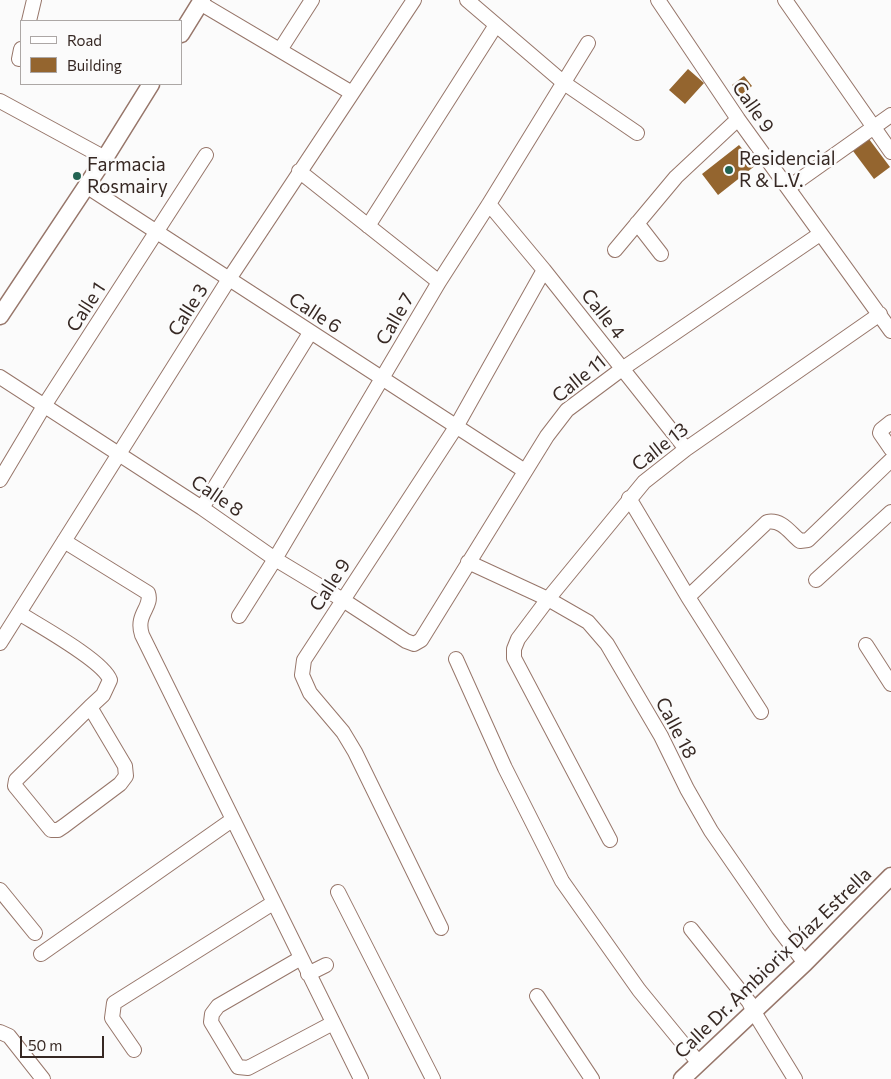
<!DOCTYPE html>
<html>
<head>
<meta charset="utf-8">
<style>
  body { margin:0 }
  #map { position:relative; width:891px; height:1079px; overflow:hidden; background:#fbfbfb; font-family:Commissioner,sans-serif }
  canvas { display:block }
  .legend { position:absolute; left:20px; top:20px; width:162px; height:65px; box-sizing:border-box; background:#fbfbfb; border:1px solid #aca7a5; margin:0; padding:6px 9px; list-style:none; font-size:15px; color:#362823 }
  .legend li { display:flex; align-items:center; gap:10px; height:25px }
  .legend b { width:25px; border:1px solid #aca7a5 }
  .scale { position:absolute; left:20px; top:1036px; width:84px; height:22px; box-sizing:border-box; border:2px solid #362823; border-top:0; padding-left:6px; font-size:15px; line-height:18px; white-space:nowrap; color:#362823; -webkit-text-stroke:4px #fbfbfb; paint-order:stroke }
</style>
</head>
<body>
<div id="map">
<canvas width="891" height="1079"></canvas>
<ul class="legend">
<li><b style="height:6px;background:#fff"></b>Road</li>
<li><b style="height:14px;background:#94652f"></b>Building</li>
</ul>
<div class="scale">50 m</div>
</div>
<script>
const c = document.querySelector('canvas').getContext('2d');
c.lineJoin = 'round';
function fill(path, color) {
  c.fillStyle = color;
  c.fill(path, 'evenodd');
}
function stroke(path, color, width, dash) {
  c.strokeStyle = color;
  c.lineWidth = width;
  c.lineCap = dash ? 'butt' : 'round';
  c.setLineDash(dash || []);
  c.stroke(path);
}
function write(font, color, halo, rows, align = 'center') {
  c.font = font + ' Commissioner,sans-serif';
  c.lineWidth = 5;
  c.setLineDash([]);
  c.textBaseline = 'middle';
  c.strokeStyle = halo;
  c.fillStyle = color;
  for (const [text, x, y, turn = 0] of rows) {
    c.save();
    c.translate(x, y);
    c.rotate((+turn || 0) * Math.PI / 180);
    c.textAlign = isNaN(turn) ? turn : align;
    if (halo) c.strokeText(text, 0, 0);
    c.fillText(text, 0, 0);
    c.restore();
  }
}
fill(new Path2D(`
  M688,69l16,14 -19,21 -16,-14z
  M744,76l8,10 -11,9 -9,-10z
  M869,139l21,28 -16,12 -21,-28z
  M739,145l17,20 -38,30 -16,-21z`), '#94652f');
const minor = new Path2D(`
  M467,0l97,83 73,50
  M658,0l80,119 153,212
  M785,0l106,152
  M200,3l152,90
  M29,21l5,-21
  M280,50l32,-50
  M19,59l2,-10
  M0,101l105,57
  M299,171l140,111
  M86,186l439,285
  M788,188l103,-73
  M489,204l55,66 142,179
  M637,223l24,31
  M368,226l128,-201
  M615,250l61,-73 62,-58
  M0,377l202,131 73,51 68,41 63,41 8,3 7,-4 126,-204 20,-26 55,-41 198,-135
  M891,422l-10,8 -1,3 11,16
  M0,480l44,-74 162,-251
  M629,498l59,99 73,115
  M202,508l108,-175
  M64,541l84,52c5,14 -13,21 -6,42l219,444
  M468,562l80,37 40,23 19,22 54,92 26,53 24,42 67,97 27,35
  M816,580l75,-68
  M688,597l79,-75c15,-3 23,11 33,19l8,-1 83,-80
  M19,613c19,12 85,48 91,67l-7,15 -13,12 -74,73 -1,6 36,44h7l6,-4 56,-42 6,-8 -1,-10 -35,-59
  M239,616l36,-57 164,-277 50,-78 99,-161
  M0,643l229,-364 185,-279
  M866,645l25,39
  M456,659l49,109 57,113 77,109 59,72
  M610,840l-96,-182v-9l4,-10 30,-40 96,-117 42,-33 194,-135
  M0,890l35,43
  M338,892l95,187
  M441,928l-86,-176 -12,-20 -33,-39 -8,-18 2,-15 152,-233 88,-157
  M691,929l58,73 5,10 41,67
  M41,954l191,-134
  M301,958l-83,48 -6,8 -1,8 27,45 10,1 85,-45
  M308,974l18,-9
  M537,996l55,83
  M0,1032l9,4 34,43
  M134,1050l-22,-32 2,-15 159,-100`);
const major = new Path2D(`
  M181,34l21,-34
  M0,316l105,-158 46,-74
  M682,1079l123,-116 86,-87`);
stroke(minor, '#97766a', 16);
stroke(major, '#97766a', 19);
stroke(minor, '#fff', 14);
stroke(major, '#fff', 16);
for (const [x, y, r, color] of [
  [729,170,5,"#236453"],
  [77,176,5,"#236453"]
]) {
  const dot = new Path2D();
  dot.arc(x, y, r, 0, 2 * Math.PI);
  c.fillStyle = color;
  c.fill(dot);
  stroke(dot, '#fbfbfb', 2);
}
write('19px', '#362823', '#fbfbfb', [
  ["Calle 9",753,107,55],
  ["Calle 1",86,307,-57],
  ["Calle 3",188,310,-58],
  ["Calle 6",315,313,33],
  ["Calle 4",603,314,52],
  ["Calle 7",395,319,-60],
  ["Calle 11",579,379,-39],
  ["Calle 13",660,447,-38],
  ["Calle 8",217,496,34],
  ["Calle 9",330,585,-57],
  ["Calle 18",676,728,62],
  ["Calle Dr. Ambiorix Díaz Estrella",773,963,-44]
]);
write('19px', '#362823', '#fbfbfb', [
  ["Residencial",739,159],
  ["R & L.V.",739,181],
  ["Farmacia",87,165],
  ["Rosmairy",87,187]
], 'left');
</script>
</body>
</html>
